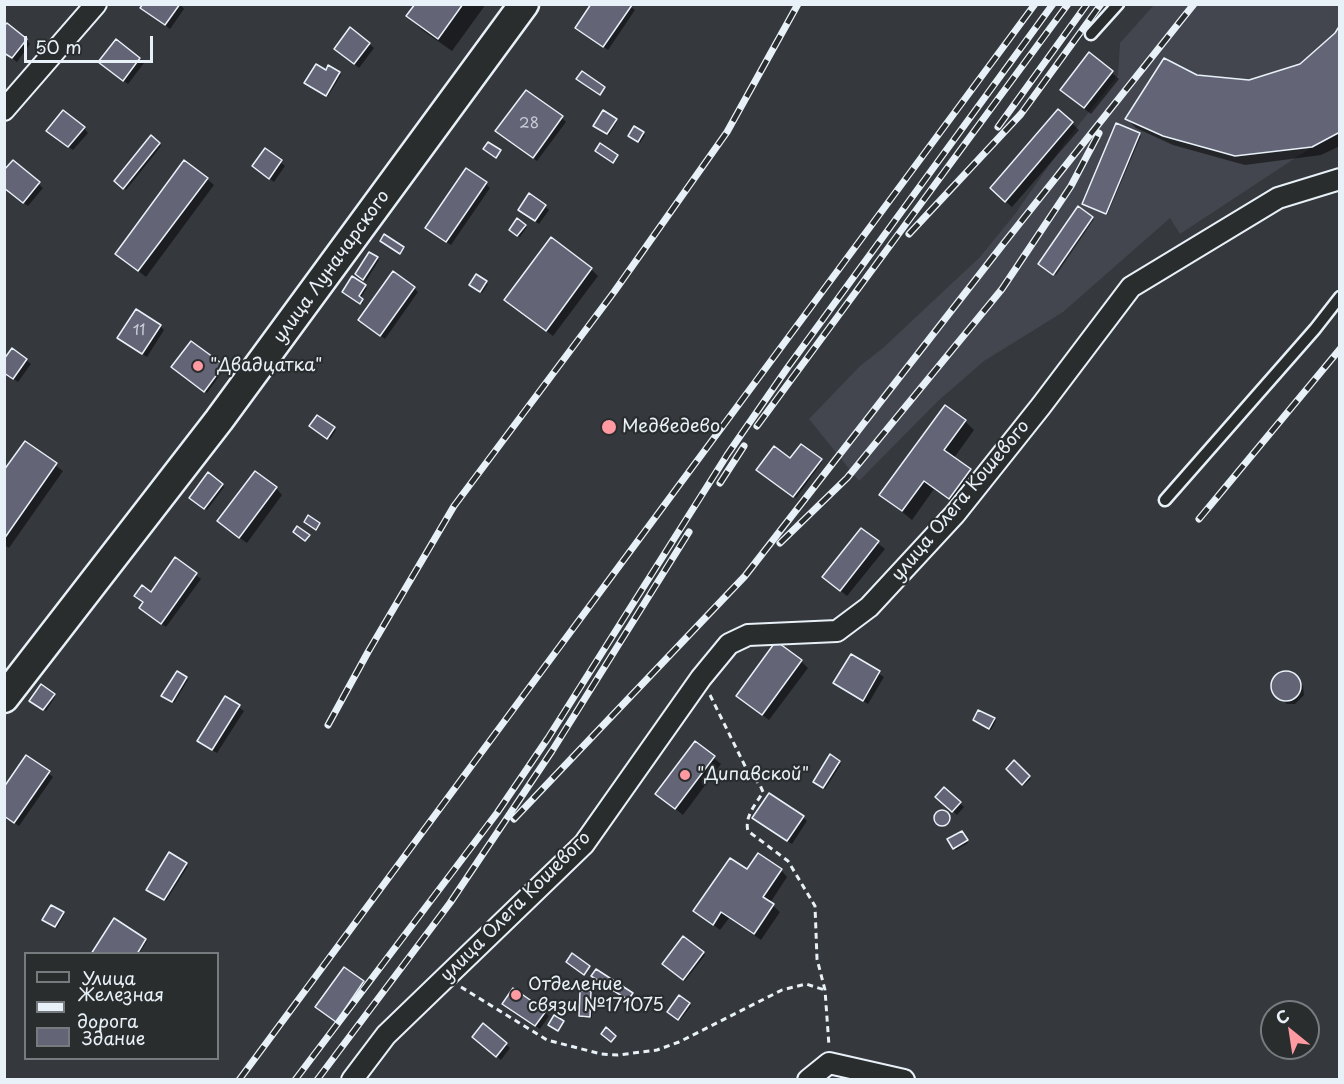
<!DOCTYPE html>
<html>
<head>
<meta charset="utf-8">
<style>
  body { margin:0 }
  #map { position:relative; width:1344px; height:1084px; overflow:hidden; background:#35383d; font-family:"Playpen Sans",sans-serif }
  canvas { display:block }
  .frame { position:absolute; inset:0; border:6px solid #e8f1f8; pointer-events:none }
  .legend { position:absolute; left:24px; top:952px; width:195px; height:108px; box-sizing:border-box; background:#2a2d2e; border:2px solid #767b7f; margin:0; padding:8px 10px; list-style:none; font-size:18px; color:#e8f1f8 }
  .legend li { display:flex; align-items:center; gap:12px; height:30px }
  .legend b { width:30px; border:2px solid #767b7f }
  .north { position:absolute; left:1260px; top:1000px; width:60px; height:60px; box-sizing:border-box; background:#2a2d2e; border:2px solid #767b7f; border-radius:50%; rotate:330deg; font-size:16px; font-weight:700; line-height:24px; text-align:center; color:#e8f1f8 }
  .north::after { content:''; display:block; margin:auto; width:21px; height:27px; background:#ff9aa2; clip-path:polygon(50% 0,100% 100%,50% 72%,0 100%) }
  .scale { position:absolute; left:24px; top:36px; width:129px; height:27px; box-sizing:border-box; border:3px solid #e8f1f8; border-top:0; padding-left:8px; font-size:18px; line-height:21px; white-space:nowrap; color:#e8f1f8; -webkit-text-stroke:4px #2a2d2e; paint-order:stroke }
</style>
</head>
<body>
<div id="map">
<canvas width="1344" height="1084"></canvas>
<div class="frame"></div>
<ul class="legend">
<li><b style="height:8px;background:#2a2d2e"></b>Улица</li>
<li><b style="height:8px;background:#e8f1f8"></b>Железная дорога</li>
<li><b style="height:16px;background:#636577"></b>Здание</li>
</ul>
<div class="north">С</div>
<div class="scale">50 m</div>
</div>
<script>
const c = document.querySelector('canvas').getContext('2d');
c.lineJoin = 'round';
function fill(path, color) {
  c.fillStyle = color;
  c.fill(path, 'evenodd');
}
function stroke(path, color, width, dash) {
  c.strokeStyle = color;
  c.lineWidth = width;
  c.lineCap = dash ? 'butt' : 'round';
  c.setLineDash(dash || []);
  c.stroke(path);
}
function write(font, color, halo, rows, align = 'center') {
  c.font = font + ' "Playpen Sans",sans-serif';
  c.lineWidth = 4.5;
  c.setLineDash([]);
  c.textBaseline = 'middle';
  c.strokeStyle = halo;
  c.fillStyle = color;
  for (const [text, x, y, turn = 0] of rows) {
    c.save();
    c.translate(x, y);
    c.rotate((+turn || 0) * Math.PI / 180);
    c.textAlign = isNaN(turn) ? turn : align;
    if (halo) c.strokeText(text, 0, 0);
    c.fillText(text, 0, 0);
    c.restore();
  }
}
fill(new Path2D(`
  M1154,5h185v127l-27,15 -132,87 -10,-16 -107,94 -79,49 -46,40 -79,80 -50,-62 51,-53 23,-18 97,-91 35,-43 51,-73 52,-66 2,-32z`), '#43464e');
fill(new Path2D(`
  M144,4h36l4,5 -14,20 -23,-17z
  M416,4h70l-34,47 -30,-21 -14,-14z
  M593,4h35l7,6 -27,40 -26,-18z
  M1340,28v118l-19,9 -76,10 -72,-20 -37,-17 -9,-9 70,-43 52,6 51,-17 36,-31z
  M26,40l4,4 -13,18 -13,-10z
  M116,42l28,21 -16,21 -23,-17z
  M369,44l5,4 -15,20 -23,-19z
  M339,73l2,2 -13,21 -20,-12z
  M1112,73l7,6 -28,35 -23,-18z
  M1059,111l20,19 -67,77 -14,-12z
  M562,118l4,4 -29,39 -35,-26z
  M616,120l1,2 -8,13 -13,-8z
  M1117,125l24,11 -34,79 -22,-10z
  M84,128l4,5 -15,17 -21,-15z
  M635,128l10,7 -5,8 -8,-6z
  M151,137l10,9 -35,44 -10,-9z
  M265,150l20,16 -11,16 -16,-12z
  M13,162l30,26 -15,18 -24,-19z
  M207,179l7,6 -68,92 -29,-23z
  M486,184l4,4 -39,57 -20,-13z
  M545,206l4,4 -10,14 -15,-10z
  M1092,218l2,1 -38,56 -14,-9z
  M525,226l2,1 -7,10 -8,-5z
  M370,254l9,6 -13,21 -8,-5z
  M591,269l7,7 -45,60 -40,-30z
  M477,276l11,8 -6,9 -9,-6z
  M353,278l14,10 -7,11 3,3 -1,2 -17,-11z
  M414,288l4,4 -33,47 -21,-15z
  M160,326l4,4 -17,27 -23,-15z
  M191,343l34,25 -18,25 -32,-24z
  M26,360l5,4 -13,18 -14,-10z
  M965,421l9,9 -20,28 25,21 -20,28 -25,-18 -22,31 -31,-25z
  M312,428h22l2,2 -6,9z
  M25,443l38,28 -54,77 -5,-3v-72z
  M790,460h31l1,2 -26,36 -36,-27z
  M208,474l16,13 -17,23 -16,-12z
  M276,488l6,7 -35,48 -21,-15z
  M861,530l24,19 -38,47 -16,-13z
  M175,559l26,20 -35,48 -21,-15 6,-18z
  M852,656l32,21 -16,27 -28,-17z
  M801,661l7,7 -39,52 -31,-24z
  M1283,674l9,1 11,11 1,9 -9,9h-8l-12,-10 -2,-8 7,-11z
  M186,678l2,2 -14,23 -9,-6z
  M54,695l1,2 -9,14 -13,-9z
  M226,698l18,13 -27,42 -14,-8z
  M994,719l2,2 -5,9 -17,-10z
  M696,743l25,21 -38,51 -26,-21z
  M831,756l10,8 -16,25 -8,-6z
  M27,757l26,20 -34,49 -15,-10z
  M1014,763l17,16 -7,6 -16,-16z
  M944,789l20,18 -7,8 -19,-18z
  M936 819a7 7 0 1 1 14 0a7 7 0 1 1-14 0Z
  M803,817l4,4 -15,23 -34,-22z
  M964,834l4,9 -12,7 -2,-2z
  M170,854l18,12 -22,35 -16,-10z
  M781,870l6,7 -17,26 10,9 -19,28 -32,-22 -9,12 -25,-19 52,-40z
  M63,913l1,2 -7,13 -12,-7z
  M683,938l22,17 -20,26 -22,-17z
  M145,940l2,1 -8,13h-46z
  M344,969l23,18 -27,38 -19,-14z
  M591,992l1,2v24h-9l-2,-2z
  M689,1004l2,2 -11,14 -9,-7z
  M508,1008l37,4 4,4 -9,13z
  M484,1025l26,23 -9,12 -23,-19z`), '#0007');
const building = new Path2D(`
  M143,4h37l-15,21 -25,-17z
  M415,4h48l-25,35 -32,-23z
  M591,4l41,1 -29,42 -28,-19z
  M7,23l20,16 -15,19 -8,-5v-27z
  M1340,25v107l-28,15 -77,9 -72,-20 -38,-17 39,-61 33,17 52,5 51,-16 35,-31z
  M350,27l20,16 -16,21 -20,-15z
  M116,39l24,19 -17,23 -25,-19z
  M1089,52l24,19 -29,37 -24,-18z
  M316,64l10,6 2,-5 12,7 -14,24 -22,-13z
  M582,71l23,16 -5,8 -24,-16z
  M526,90l37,26 -30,42 -38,-27z
  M1058,109l15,13 -68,80 -15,-14z
  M63,110l22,17 -17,20 -22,-16z
  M603,110l14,9 -10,15 -14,-8z
  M1116,123l24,10 -34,81 -24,-10z
  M634,126l10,6 -6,10 -10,-6z
  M151,135l9,8 -37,46 -9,-8z
  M488,142l13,8 -5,8 -13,-9z
  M600,143l18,12 -5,8 -18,-12z
  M265,148l17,12 -13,19 -17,-13z
  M13,160l27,22 -17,21 -19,-15v-18z
  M184,160l24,18 -70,93 -23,-17z
  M466,168l21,14 -41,60 -21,-14z
  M529,193l17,12 -11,16 -17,-11z
  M1078,206l15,11 -40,58 -15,-11z
  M517,218l9,7 -9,11 -8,-6z
  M384,234l20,13 -4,7 -20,-13z
  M551,237l41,31 -46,63 -42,-31z
  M369,252l9,5 -15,23 -8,-6z
  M393,271l22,16 -35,49 -22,-16z
  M476,274l11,7 -7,11 -11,-7z
  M352,276l14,9 -7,11 4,3 -3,5 -18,-12z
  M136,309l25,16 -19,29 -25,-16z
  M191,341l33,24 -20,27 -33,-25z
  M12,348l15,11 -14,20 -9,-6v-14z
  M945,405l21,15 -22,30 27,19 -22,30 -25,-18 -22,30 -23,-16z
  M317,415l18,12 -8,12 -18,-13z
  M25,441l32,22 -53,76v-69z
  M801,444l21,15 -29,38 -37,-27 18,-24 16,12z
  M255,471l22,16 -38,51 -22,-17z
  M208,472l15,12 -19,25 -15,-11z
  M308,515l12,8 -4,7 -12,-8z
  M297,526l13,9 -5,6 -12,-9z
  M861,528l18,13 -39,50 -18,-14z
  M175,557l22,16 -36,51 -22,-16 4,-6 -9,-6 8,-11 9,7z
  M776,641l26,19 -40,55 -26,-19z
  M851,654l29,17 -17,30 -30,-18z
  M177,671l10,6 -15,25 -11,-6z
  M1271 686a15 15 0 1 1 30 0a15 15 0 1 1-30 0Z
  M41,684l14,10 -12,16 -14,-9z
  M225,696l15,9 -28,45 -15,-9z
  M978,710l17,8 -6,11 -16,-9z
  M695,741l20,15 -40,53 -20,-15z
  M830,754l10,7 -17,27 -10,-6z
  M26,755l24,16 -36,52 -10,-7v-29z
  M1014,760l16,16 -8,9 -16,-16z
  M944,787l17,15 -9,10 -17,-15z
  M769,793l35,23 -17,25 -35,-23z
  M934 818a8 8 0 1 1 16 0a8 8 0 1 1-16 0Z
  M962,831l6,9 -15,9 -6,-10z
  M169,852l18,11 -23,37 -18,-10z
  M758,853l24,16 -19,28 11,7 -20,30 -33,-22 -8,13 -20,-14 37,-53 17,11z
  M51,905l13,7 -9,15 -13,-7z
  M114,918l32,21 -9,15h-46z
  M683,936l21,16 -21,28 -21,-16z
  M572,953l18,13 -6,9 -18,-13z
  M344,967l20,14 -28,41 -21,-15z
  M596,969l37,24 -5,7 -37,-24z
  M513,988l33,23 -11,15 -33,-22z
  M580,991h11l-1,26 -11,-1z
  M679,995l11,8 -12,17 -11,-8z
  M554,1015l10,6 -6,10 -10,-6z
  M483,1023l24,20 -11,14 -24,-20z
  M606,1027l10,9 -5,6 -10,-8z`);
fill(building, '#636577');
stroke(building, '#e8f1f8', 1.5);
const lane = new Path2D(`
  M1091,34l27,-30
  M1165,500l150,-171 25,-32`);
const street = new Path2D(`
  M4,110l92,-106
  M352,1080l34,-45 198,-191 117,-166 28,-34 19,-9 89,-4 32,-24 86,-93 86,-108 90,-119 147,-89 62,-19
  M808,1080l21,-17 75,17`);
const secondary = new Path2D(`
  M4,698l215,-278 305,-416`);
stroke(lane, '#e8f1f8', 15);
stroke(street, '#e8f1f8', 24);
stroke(secondary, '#e8f1f8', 33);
stroke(new Path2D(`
  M710,695l37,75 13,15 3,7c-7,12 -19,25 -15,39l40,30 27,45 2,53 8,31 4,56
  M461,987l86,53 54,14 17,1 39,-5 22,-8 103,-52 24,-6 19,6`), '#e8f1f8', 3, [6, 4.5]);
stroke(lane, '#2a2d2e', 10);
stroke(street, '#2a2d2e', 20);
stroke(secondary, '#2a2d2e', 28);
const rail = new Path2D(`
  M998,127l89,-123
  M909,234l112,-120 80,-110
  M757,426l311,-422
  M720,483l24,-37
  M1199,519l141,-170
  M780,543l67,-65 155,-189 69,-103 28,-53
  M328,725l40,-73 86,-146 160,-214 113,-160 71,-128
  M514,819l231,-243 259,-333 190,-239
  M239,1080l796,-1076
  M295,1080l202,-267 51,-75 179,-283 61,-88 265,-363
  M317,1080l133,-177 102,-152 137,-219`);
stroke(rail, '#e8f1f8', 7);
stroke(rail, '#2a2d2e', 4.5, [14]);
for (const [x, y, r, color] of [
  [198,366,6,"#ff9aa2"],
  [609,427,8,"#ff9aa2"],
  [685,775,6,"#ff9aa2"],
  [516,995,6,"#ff9aa2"]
]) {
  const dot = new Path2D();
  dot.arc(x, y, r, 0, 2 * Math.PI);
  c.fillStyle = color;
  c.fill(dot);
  stroke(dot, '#2a2d2e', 2);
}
write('15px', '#c7ced8', null, [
  ["28",529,124],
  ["11",139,331]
]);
write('18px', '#e8f1f8', '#2a2d2e', [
  ["улица Луначарского",332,267,-54],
  ["улица Олега Кошевого",961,501,-50],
  ["улица Олега Кошевого",516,907,-45]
]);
write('18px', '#e8f1f8', '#2a2d2e', [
  ["\"Двадцатка\"",210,366],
  ["Медведево",622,427],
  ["\"Дипавской\"",697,775],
  ["Отделение",528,985],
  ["связи №171075",528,1006]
], 'left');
</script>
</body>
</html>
